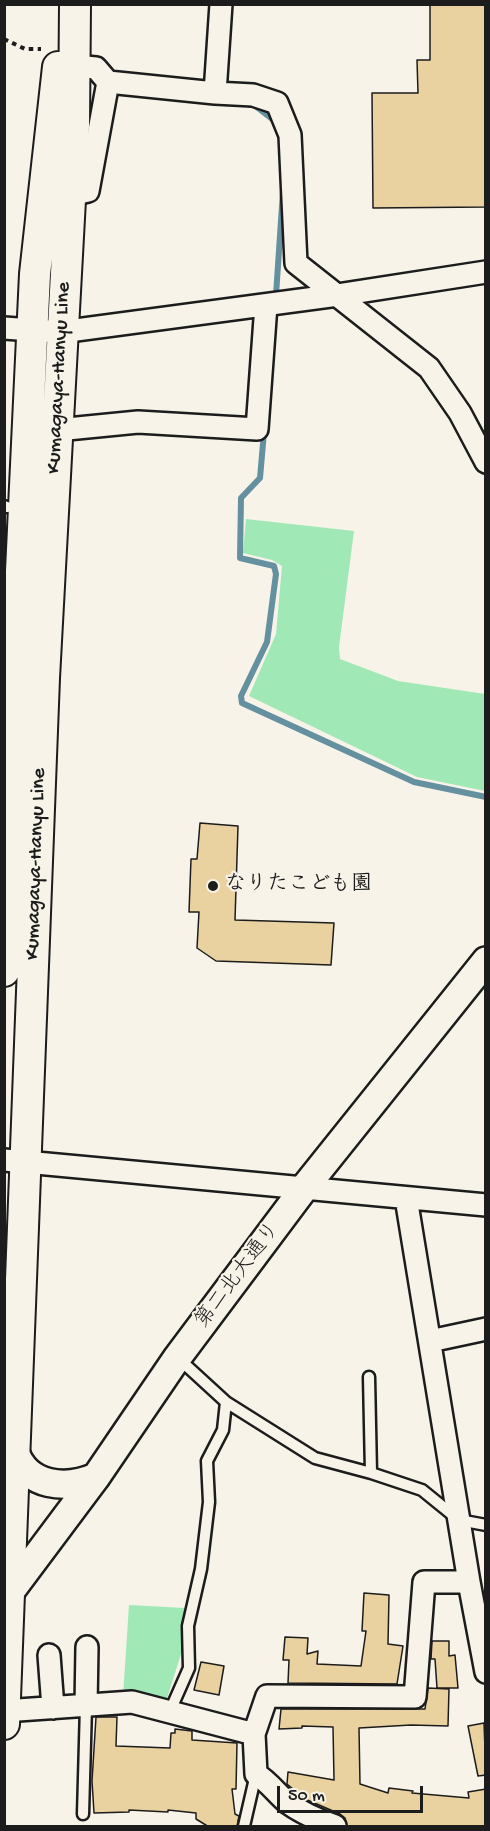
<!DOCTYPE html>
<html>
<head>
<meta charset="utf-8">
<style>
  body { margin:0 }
  #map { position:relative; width:490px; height:1831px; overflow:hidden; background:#f7f3e8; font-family:"Gochi Hand",sans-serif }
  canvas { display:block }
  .frame { position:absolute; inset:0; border:6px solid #1c1c1c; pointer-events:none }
  .scale { position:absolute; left:277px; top:1786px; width:146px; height:27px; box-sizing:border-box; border:3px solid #1c1c1c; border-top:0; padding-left:8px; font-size:18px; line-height:21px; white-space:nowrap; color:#1c1c1c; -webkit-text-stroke:4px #f7f3e8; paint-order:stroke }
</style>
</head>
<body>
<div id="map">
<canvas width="490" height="1831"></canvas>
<div class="frame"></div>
<div class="scale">50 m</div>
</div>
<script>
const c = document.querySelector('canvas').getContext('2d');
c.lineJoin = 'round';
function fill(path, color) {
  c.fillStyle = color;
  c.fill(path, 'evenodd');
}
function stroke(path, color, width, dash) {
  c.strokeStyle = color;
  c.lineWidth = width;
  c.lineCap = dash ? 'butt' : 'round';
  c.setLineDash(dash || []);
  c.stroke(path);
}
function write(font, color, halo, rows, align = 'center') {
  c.font = font + ' "Gochi Hand","Klee One",sans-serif';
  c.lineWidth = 4.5;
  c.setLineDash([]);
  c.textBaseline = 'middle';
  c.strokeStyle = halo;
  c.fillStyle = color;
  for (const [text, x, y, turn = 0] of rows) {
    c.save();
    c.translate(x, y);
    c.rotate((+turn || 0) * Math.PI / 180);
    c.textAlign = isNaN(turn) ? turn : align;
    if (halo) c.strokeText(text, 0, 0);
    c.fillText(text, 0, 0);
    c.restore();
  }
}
fill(new Path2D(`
  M246,519l108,12 -15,116 1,12 58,22 87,13v97l-68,-14 -168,-81 27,-62 6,-68 -10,-6 -29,-7z
  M129,1605l56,3 -2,40 -16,50 -44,-2z`), '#a0e9b7');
stroke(new Path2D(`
  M250,105h4l22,17
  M276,295l7,-104
  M264,432l-4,46 -19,20 -1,60 34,8 2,8 -9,68 -26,54 1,7 172,79 72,15`), '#64909f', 6);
const building = new Path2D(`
  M430,4h56v203l-113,1 -1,-115h46l-1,-33h13z
  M200,823l38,3 -3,94 99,3 -3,42 -115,-4 -19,-13 2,-36h-10l2,-53h6z
  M364,1593l25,2 -1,49 15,2 -6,38 -109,-1 1,-23h-6l2,-23 23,1 -1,16 11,-3 -1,13 44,2 5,-35h-4z
  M432,1641h17v15l6,-1 3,33h-21l-2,-29h-4z
  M201,1662l23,4 -5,29 -25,-5z
  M428,1688l21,1 -1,37 -37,-1 -52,3 1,56 28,9 1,-5 24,3 -1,2 57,5 -1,-6 18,-3v38h-139l-2,-9 -5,-4 -35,-15 -18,-15 1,-12 46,8 -1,-53 -31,-1v2l-23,1 2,-20h144z
  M96,1717h21l-1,29 54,2 1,-15h4v-4l17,2v9l45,3 -1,46h-4l3,25 4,2 -2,11h-28l-13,-8v-6l-28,-3v2l-39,-2v2l-35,1 -2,-32z
  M484,1723l2,52 -8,1 -10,-50z`);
fill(building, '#ead1a0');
stroke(building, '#1c1c1c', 1.5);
const service = new Path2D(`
  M4,506l3,1
  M178,1358l48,44 89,56 56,15 51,17 37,30 27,5
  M369,1377l2,96
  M170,1711l19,-43 -1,-42 13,-57 8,-67 -2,-41 16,-31 3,-28
  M83,1814l3,-108
  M244,1826l12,-52`);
const minor = new Path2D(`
  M221,4l-6,89 38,2 24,8 13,32 6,128 133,105 31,45 26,49
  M75,66l21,2 12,14 107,11
  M70,195l18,-4 20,-109
  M4,328l57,4 277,-37 148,-23
  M57,430l81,-8 119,7 9,-124
  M4,1160l482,45
  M406,1198l63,384 17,90
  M430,1341l56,-12
  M49,1655l4,53
  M86,1706l1,-59
  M4,1711l128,-9 122,32 13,-38 148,1 9,-115h45
  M254,1734l2,40c13,8 21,20 32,29 14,10 30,17 47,23`);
const tertiary = new Path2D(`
  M15,1452c12,35 51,38 81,25
  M4,1600l92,-123 81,-119 128,-171 181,-226`);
const secondary = new Path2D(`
  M4,971l12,-294 19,-403 23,-207
  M4,1724l40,-1046 30,-552 1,-122`);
stroke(service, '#1c1c1c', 15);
stroke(minor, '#1c1c1c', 26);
stroke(tertiary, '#1c1c1c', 32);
stroke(secondary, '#1c1c1c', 34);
stroke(new Path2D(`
  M4,39l21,10h16`), '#1c1c1c', 4, [4.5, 4.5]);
stroke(service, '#f7f3e8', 10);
stroke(minor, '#f7f3e8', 21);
stroke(tertiary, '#f7f3e8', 27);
stroke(secondary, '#f7f3e8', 30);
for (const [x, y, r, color] of [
  [213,886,6,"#1c1c1c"]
]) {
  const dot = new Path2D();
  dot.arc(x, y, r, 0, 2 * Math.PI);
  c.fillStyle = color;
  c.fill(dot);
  stroke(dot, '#f7f3e8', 2);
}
write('21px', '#1c1c1c', '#f7f3e8', [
  ["Kumagaya-Hanyu Line",60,378,-87],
  ["Kumagaya-Hanyu Line",37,864,-88],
  ["第二北大通り",239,1276,-53]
]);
write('bold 21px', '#1c1c1c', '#f7f3e8', [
  ["なりたこども園",225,886]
], 'left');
</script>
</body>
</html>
